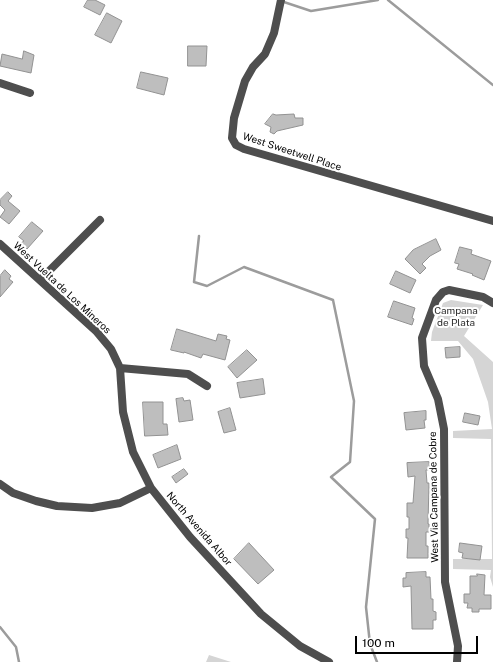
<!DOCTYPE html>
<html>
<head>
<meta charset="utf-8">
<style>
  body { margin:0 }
  #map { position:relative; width:493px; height:662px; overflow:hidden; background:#fff; font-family:"Public Sans",sans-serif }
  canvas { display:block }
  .scale { position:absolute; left:355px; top:636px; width:123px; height:18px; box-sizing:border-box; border:2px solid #000; border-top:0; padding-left:5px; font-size:12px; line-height:14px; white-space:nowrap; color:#000; -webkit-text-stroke:3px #fff; paint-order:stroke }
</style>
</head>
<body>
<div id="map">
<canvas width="493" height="662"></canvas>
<div class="scale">100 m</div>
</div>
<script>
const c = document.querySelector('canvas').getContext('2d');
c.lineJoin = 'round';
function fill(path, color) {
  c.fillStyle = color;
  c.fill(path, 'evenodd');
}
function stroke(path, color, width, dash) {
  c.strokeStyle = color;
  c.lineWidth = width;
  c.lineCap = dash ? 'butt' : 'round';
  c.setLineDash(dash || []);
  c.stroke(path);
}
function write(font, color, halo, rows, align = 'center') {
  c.font = font + ' "Public Sans",sans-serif';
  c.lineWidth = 4;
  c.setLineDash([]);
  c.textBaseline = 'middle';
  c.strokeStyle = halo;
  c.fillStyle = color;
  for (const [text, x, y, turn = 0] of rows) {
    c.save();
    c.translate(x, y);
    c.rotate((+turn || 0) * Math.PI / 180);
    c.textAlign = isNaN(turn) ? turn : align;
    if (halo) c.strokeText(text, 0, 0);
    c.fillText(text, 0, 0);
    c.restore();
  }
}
fill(new Path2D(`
  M451,300l32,5 -19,31 29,26v225l-3,-10 1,-7 -38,-1v-10h39l-1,-120 -38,-1v-7l39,-2 -4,-27 -15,-43 -15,-18h-27l1,-9 11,-29z
  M209,655l22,7h-25z`), '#d5d5d5');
stroke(new Path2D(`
  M388,0l105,85
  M281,1l30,10 67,-11
  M199,236l-5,46 13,4 37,-19 89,33 21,101 -4,61 -19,15 44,42 -9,88 4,37 7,18
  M0,627l16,20 3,15`), '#9c9c9c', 2.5);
const building = new Path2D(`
  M88,0h7l10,5 -5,10 -16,-8z
  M107,13l15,8 -11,22 -16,-8z
  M188,46h19l-1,20h-18z
  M24,51l10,4 -3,18 -31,-7 2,-12 20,5z
  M141,72l27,6 -4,17 -27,-7z
  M273,114l3,1 18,-1 1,4h8v7l-26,6 -3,3 -4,-2 1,-5 -6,-3z
  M8,192l4,4 -4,5 12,10 -11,13 -9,-7 5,-7 -5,-5v-5z
  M32,222l11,9 -16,18 -6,-6 3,-2 -5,-4z
  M436,239l5,11 -11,6 -8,8 4,4 -6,6 -15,-15 8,-9z
  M460,247l12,3 -1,4 20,7 -7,19 -12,-5 1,-1 -16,-5 2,-5 -4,-1z
  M5,270l6,6 -2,3 4,3 -13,15v-21z
  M396,271l20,9 -6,13 -20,-9z
  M394,301l21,7 -3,10 2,1 -2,6 -24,-8z
  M177,329l39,12 2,-7 9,2 -1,3 4,1 -5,20 -22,-6 -2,4 -17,-6v1l-13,-3z
  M460,347v10l-14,1 -1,-10z
  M247,350l10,10 -20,18 -9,-11z
  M263,379l2,15 -25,4 -3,-15z
  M183,398l1,3 6,-1 3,20 -14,2 -3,-23z
  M143,402h20v22h4l1,11 -23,1z
  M230,408l6,22 -12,3 -6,-21z
  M426,411v9h-2l1,8 -19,2 -2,-17z
  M465,413l15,3 -2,9 -15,-3z
  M177,445l4,14 -23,9 -5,-13z
  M429,462l1,8h-4l1,13h2l-1,41h1v8h-3v14h2v12h-21l1,-20h-2v-9h3v-12h-2v-14h6l2,-27 -7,1 -1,-14z
  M184,469l4,5 -12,9 -4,-6z
  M249,543l25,27 -16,14 -24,-25z
  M460,543l22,3 -2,14 -18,-2 1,-5 -4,-1z
  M426,572v5h4l1,22h2v12l3,1v8h-3v9h-21l-1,-43 -8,1v-9h3v-5z
  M477,574l8,1 -1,20h7v14h-12v3h-7v-4h-5l1,-5h-4v-9h6v-18h7z`);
fill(building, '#bebebe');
stroke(building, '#929292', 1);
stroke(new Path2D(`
  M281,0l-7,33 -9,21 -12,13 -8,14 -11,37 -2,20 4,7 8,4 249,72
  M0,83l30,10
  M0,244l96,87 15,18 9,19 3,44 10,40 18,36 39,49 71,77 39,32 29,16
  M40,280l60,-60
  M120,368l68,6 19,12
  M0,484l13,9 23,8 21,5 35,2 28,-5 31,-15
  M457,662l1,-16 -13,-64 -1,-153 -6,-30 -14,-33 -2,-28 14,-38 7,-8 6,-2 34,7 10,6`), '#4e4e4e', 8);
write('10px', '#000', '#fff', [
  ["West Sweetwell Place",292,152,18],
  ["West Vuelta de Los Mineros",62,288,43],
  ["West Via Campana de Cobre",434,497,-91],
  ["North Avenida Albor",199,529,49]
]);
write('10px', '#2c2c2c', '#fff', [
  ["Campana",456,311],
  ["de Plata",456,323]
]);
</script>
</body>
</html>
